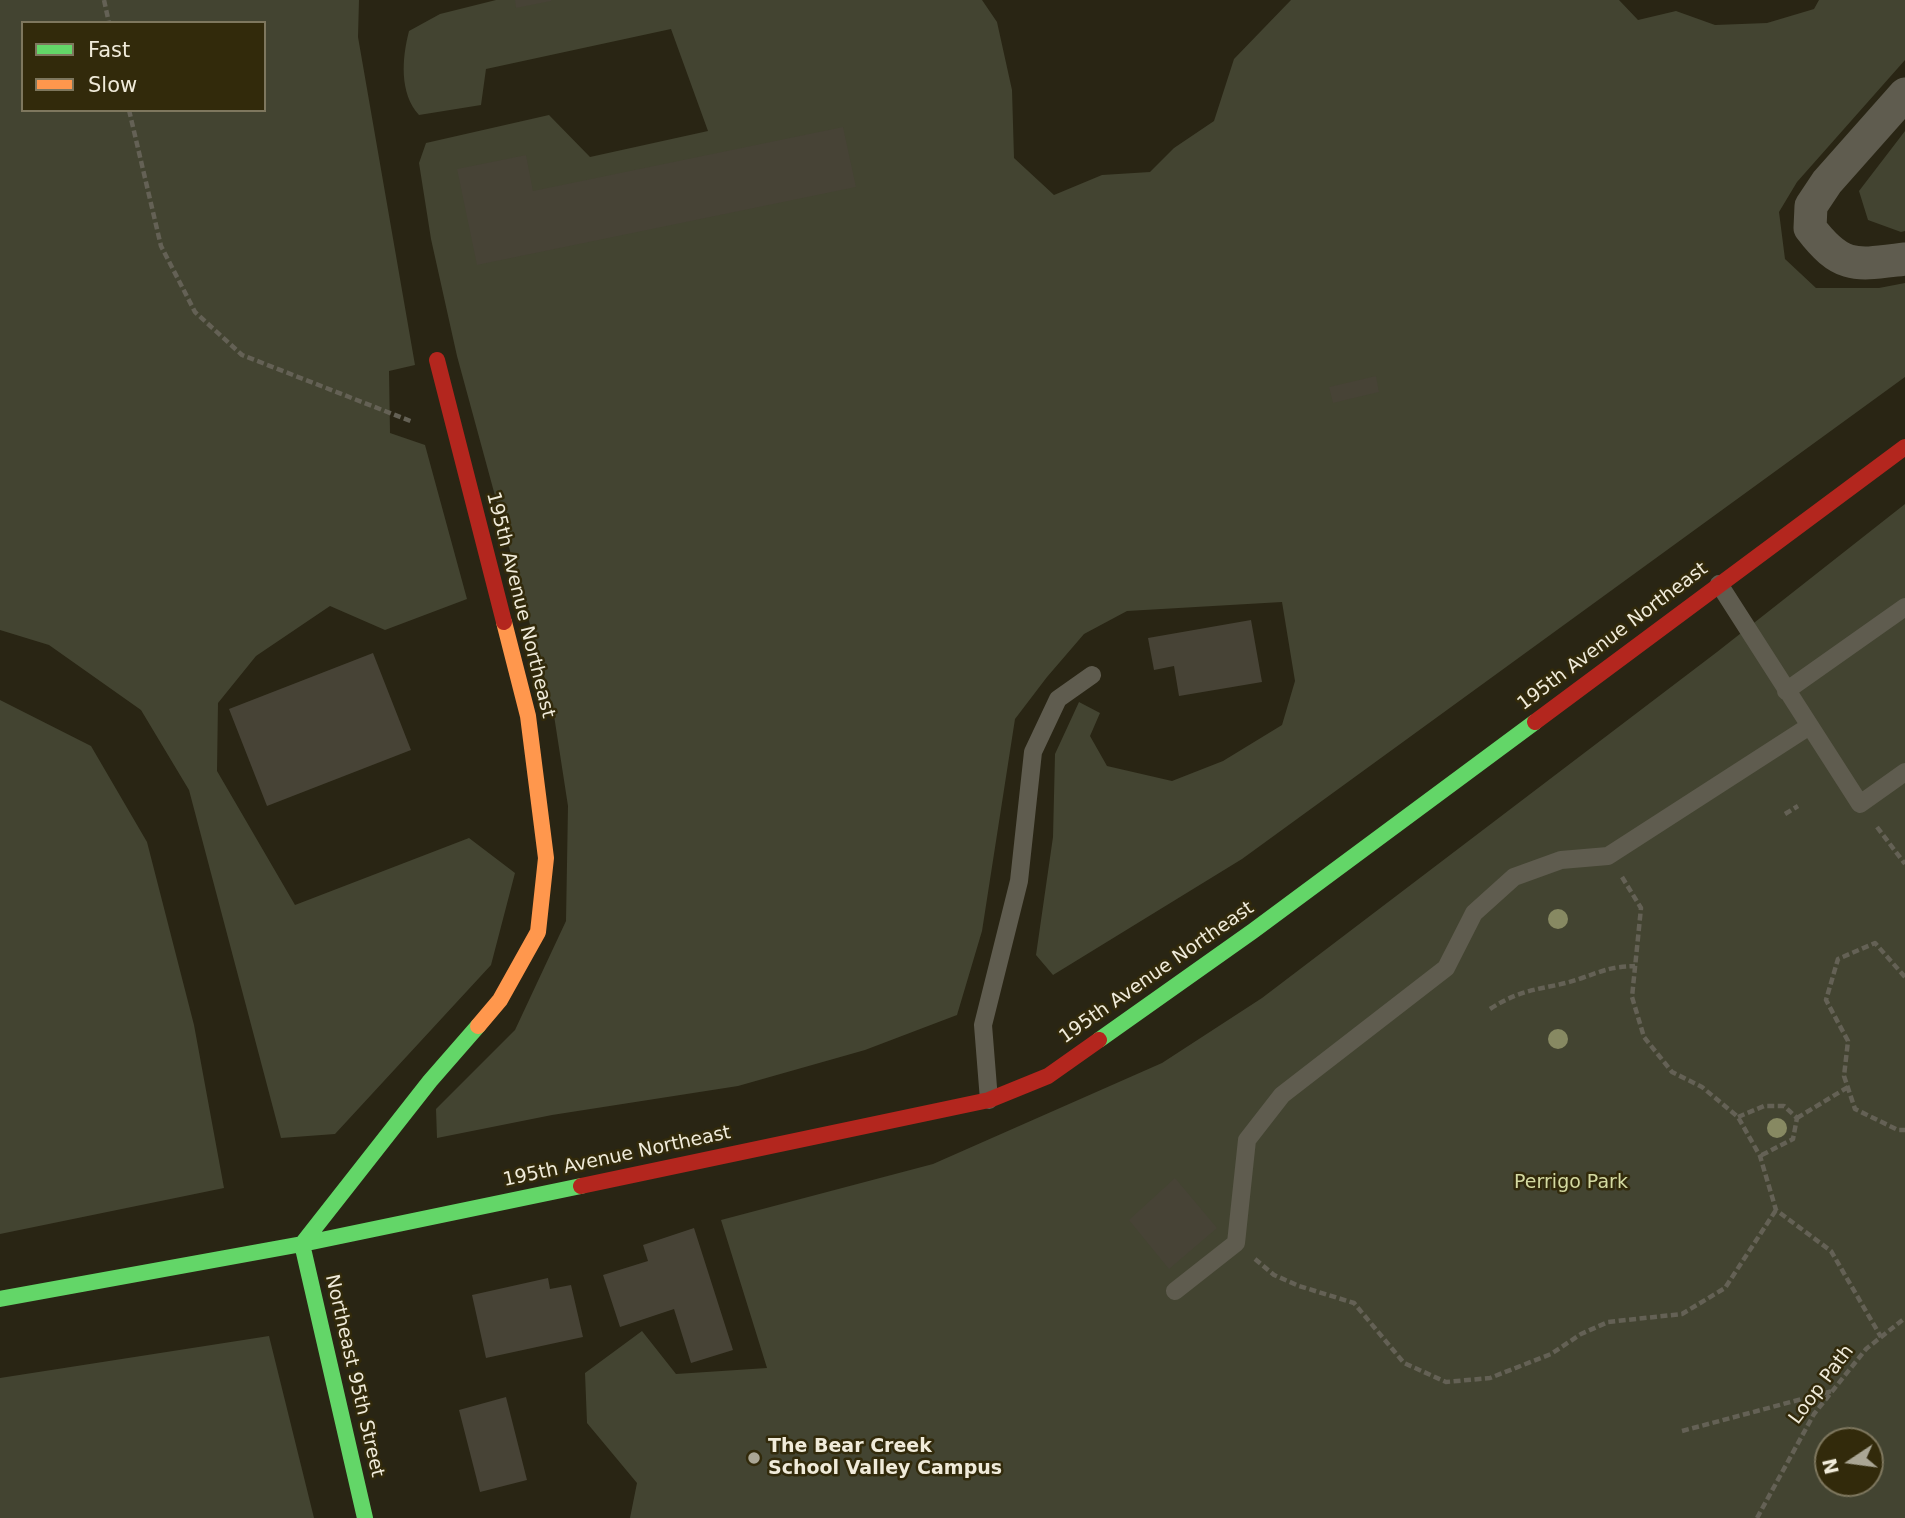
<!DOCTYPE html>
<html>
<head>
<meta charset="utf-8">
<style>
  body { margin:0 }
  #map { position:relative; width:1905px; height:1518px; overflow:hidden; background:#292514; font-family:"DejaVu Sans",sans-serif }
  canvas { display:block }
  .legend { position:absolute; left:21px; top:21px; width:245px; height:91px; box-sizing:border-box; background:#322a0b; border:2px solid #7e775e; margin:0; padding:9px 12px; list-style:none; font-size:21px; color:#f0ebda }
  .legend li { display:flex; align-items:center; gap:14px; height:35px }
  .legend b { width:35px; border:2px solid #7e775e }
  .north { position:absolute; left:1814px; top:1427px; width:70px; height:70px; box-sizing:border-box; background:#322a0b; border:2px solid #7e775e; border-radius:50%; rotate:257deg; font-size:19px; font-weight:700; line-height:28px; text-align:center; color:#f0ebda }
  .north::after { content:''; display:block; margin:auto; width:24px; height:32px; background:#aaa695; clip-path:polygon(50% 0,100% 100%,50% 72%,0 100%) }
</style>
</head>
<body>
<div id="map">
<canvas width="1905" height="1518"></canvas>
<ul class="legend">
<li><b style="height:9px;background:#63d668"></b>Fast</li>
<li><b style="height:9px;background:#ff974d"></b>Slow</li>
</ul>
<div class="north">N</div>
</div>
<script>
const c = document.querySelector('canvas').getContext('2d');
c.lineJoin = 'round';
function fill(path, color) {
  c.fillStyle = color;
  c.fill(path, 'evenodd');
}
function stroke(path, color, width, dash) {
  c.strokeStyle = color;
  c.lineWidth = width;
  c.lineCap = dash ? 'butt' : 'round';
  c.setLineDash(dash || []);
  c.stroke(path);
}
function write(font, color, halo, rows, align = 'center') {
  c.font = font + ' "DejaVu Sans",sans-serif';
  c.lineWidth = 5;
  c.setLineDash([]);
  c.textBaseline = 'middle';
  c.strokeStyle = halo;
  c.fillStyle = color;
  for (const [text, x, y, turn = 0] of rows) {
    c.save();
    c.translate(x, y);
    c.rotate((+turn || 0) * Math.PI / 180);
    c.textAlign = isNaN(turn) ? turn : align;
    if (halo) c.strokeText(text, 0, 0);
    c.fillText(text, 0, 0);
    c.restore();
  }
}
fill(new Path2D(`
  M0,0h359l-1,37 57,328 -26,6 1,62 35,12 42,154 -82,31 -55,-24 -74,50 -38,47 -1,68 78,134 174,-67 46,35 -24,92 -156,169 -54,4 -92,-348 -48,-80 -92,-65 -49,-15zM23,23h241v87h-241z
  M496,0h486l15,22 15,68 2,68 40,37 48,-20 48,-3 24,-24 40,-27 20,-62 57,-59h328l19,20 38,-9 39,14 52,-2 47,-14 5,-9h86v60l-108,122 -18,30 6,47 31,29h63l26,-5v94l-663,482 -189,116 -17,-20 17,-118 2,-83 24,-52 21,11 -10,23 17,30 65,15 51,-20 59,-36 13,-44 -13,-79 -155,9 -43,23 -37,43 -32,42 -33,212 -25,84 -92,35 -127,36 -186,29 -115,23 -1,-29 79,-79 51,-109 2,-115 -15,-97 -96,-353 -26,-117 -12,-76 7,-20 123,-28 41,42 118,-26 -37,-102 -185,40 -5,36 -62,10c-20,-22 -17,-57 -10,-84l31,-17z
  M1905,131v100l-4,1 -33,-12 -9,-29z
  M1905,504v1014h-1275l7,-35 -50,-60 -2,-50 57,-42 34,43 91,-6 -46,-148 212,-56 229,-101 100,-65 455,-346zM1828,1441h42v42h-42z
  M0,700l91,46 56,96 47,183 30,163 -224,46z
  M269,1336l45,182h-314v-140z`), '#434431');
fill(new Path2D(`
  M515,0h36v1l-35,7z
  M843,127l13,60 -379,78 -20,-96 69,-14 7,36z
  M1376,376l3,16 -46,11 -4,-16z
  M1251,620l11,62 -83,14 -5,-30 -20,4 -6,-32z
  M373,653l38,97 -144,56 -38,-97z
  M1175,1178l42,50 -48,41 -40,-49z
  M694,1228l39,122 -42,13 -17,-54 -54,18 -17,-52 45,-14 -5,-16z
  M548,1278l2,11 21,-4 12,52 -97,21 -14,-63z
  M506,1397l21,83 -47,12 -21,-82z`), '#474336');
stroke(new Path2D(`
  M104,0l5,23
  M129,110l32,136 34,66 47,43 171,67
  M1785,814l13,-8
  M1877,827l28,37
  M1622,877l19,31 -9,89 12,40 28,35 30,15 36,30 22,39 16,54 55,41 50,86
  M1905,977l-30,-34 -37,16 -12,41 22,41 -4,35 11,33 43,21h7
  M1490,1009c37,-24 55,-18 92,-31 23,-8 28,-11 53,-12
  M1738,1117l26,-11h20l13,12 -4,21 -33,17
  M1797,1118l51,-31
  M1255,1259l19,16 25,11 55,17 50,60 42,19 44,-4 61,-24 30,-20 27,-12 74,-8 43,-26 51,-78
  M1682,1431l150,-40
  M1757,1518l57,-104 52,-65 39,-31`), '#646155', 4.5, [7, 3.5]);
stroke(new Path2D(`
  M1719,584l141,220 45,-32
  M1786,691l119,-84
  M989,1100l-6,-75 36,-144 14,-129 25,-53 34,-24
  M1175,1291l61,-48 11,-103 35,-45 164,-127 28,-55 40,-36 47,-17 47,-4 200,-129`), '#5f5c4f', 18);
stroke(new Path2D(`
  M1905,94l-78,88 -16,24 -1,22c32,42 46,37 95,31`), '#5f5c4f', 33);
stroke(new Path2D(`
  M1099,1040l154,-109 282,-209
  M302,1244l128,-163 48,-55
  M302,1244l63,274
  M0,1299l302,-55 279,-58`), '#63d668', 16);
stroke(new Path2D(`
  M478,1026l22,-26 38,-68 8,-74 -18,-142 -24,-94`), '#ff974d', 16);
stroke(new Path2D(`
  M437,360l67,262
  M1535,722l370,-275
  M581,1186l408,-86 59,-24 51,-36`), '#b3261e', 16);
c.fillStyle = '#878962';
for (const [x, y] of [
  [1558,919],
  [1558,1039],
  [1777,1128]
]) {
  c.beginPath();
  c.arc(x, y, 10, 0, 2 * Math.PI);
  c.fill();
}
for (const [x, y, r, color] of [
  [754,1458,7,"#aaa695"]
]) {
  const dot = new Path2D();
  dot.arc(x, y, r, 0, 2 * Math.PI);
  c.fillStyle = color;
  c.fill(dot);
  stroke(dot, '#322a0b', 2.5);
}
write('19px', '#f0ebda', '#322a0b', [
  ["195th Avenue Northeast",520,605,76],
  ["195th Avenue Northeast",1613,637,-37],
  ["195th Avenue Northeast",1157,973,-35],
  ["195th Avenue Northeast",617,1157,-12],
  ["Northeast 95th Street",354,1376,77],
  ["Loop Path",1822,1385,-53]
]);
write('19px', '#d4daa1', '#322a0b', [
  ["Perrigo Park",1571,1183]
]);
write('bold 19px', '#f0ebda', '#322a0b', [
  ["The Bear Creek",768,1447],
  ["School Valley Campus",768,1469]
], 'left');
</script>
</body>
</html>
